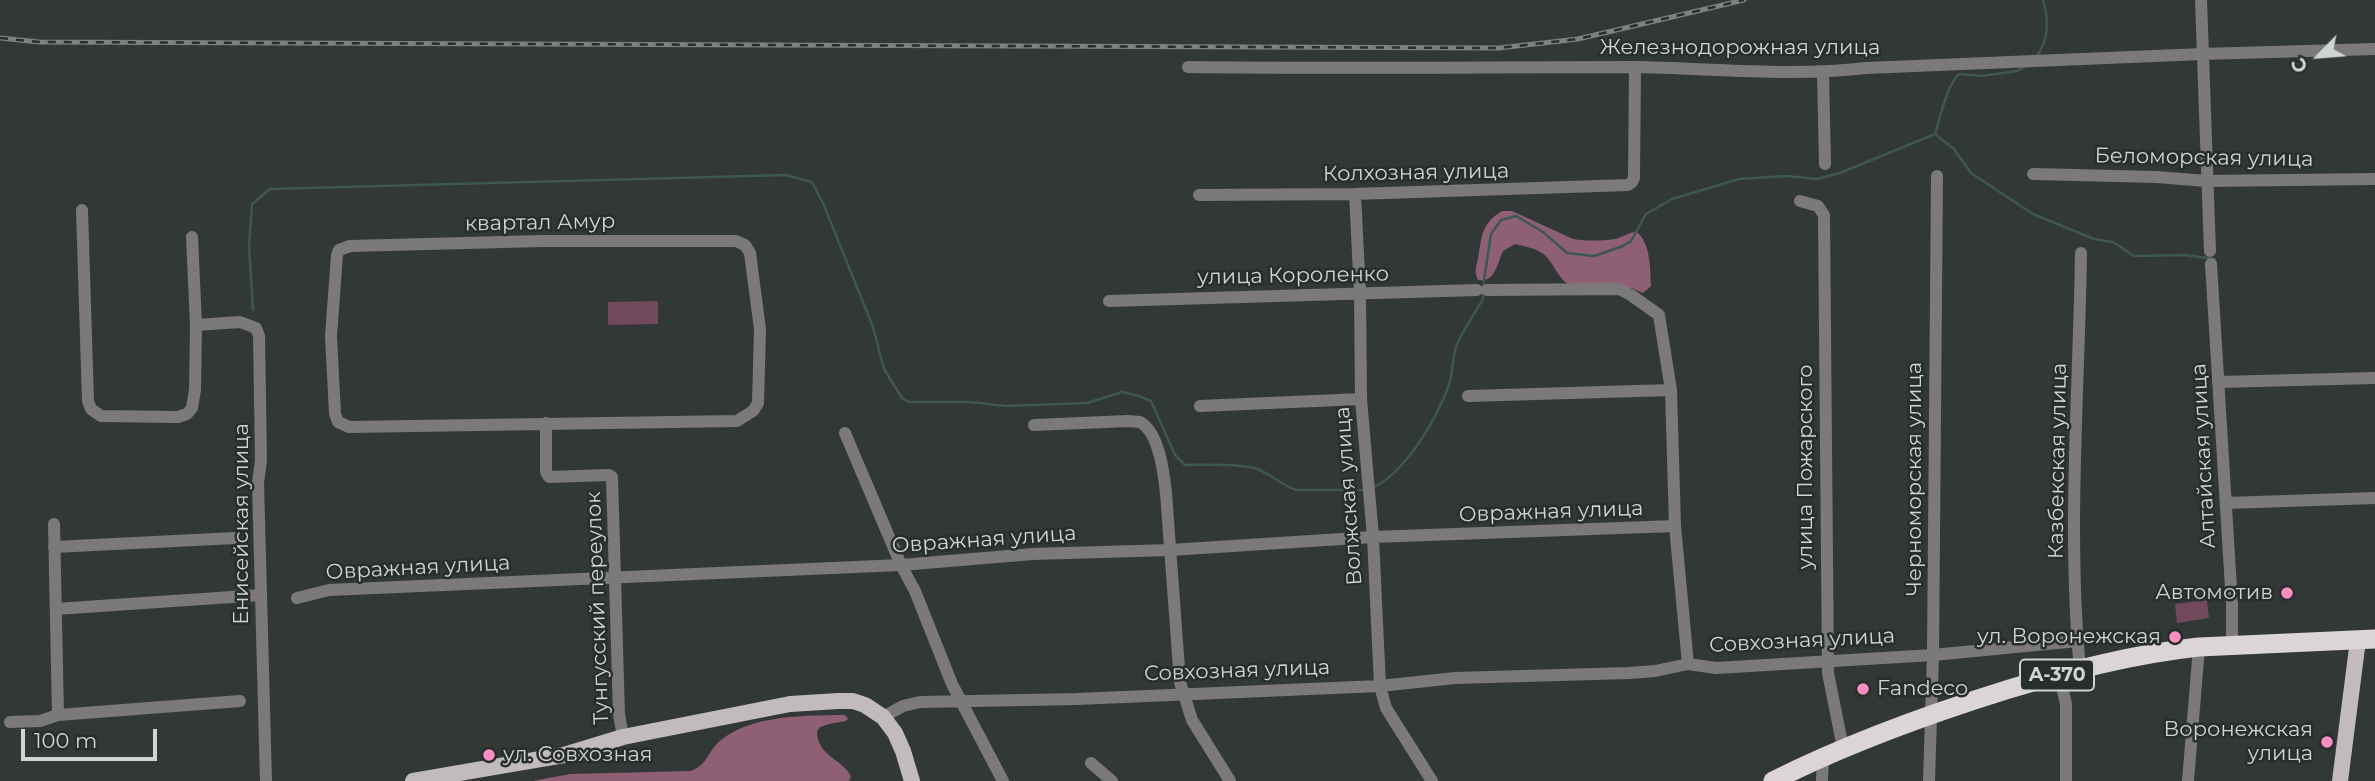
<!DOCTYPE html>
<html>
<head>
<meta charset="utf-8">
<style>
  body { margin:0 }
  #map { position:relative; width:2375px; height:781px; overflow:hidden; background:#323836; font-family:Montserrat,sans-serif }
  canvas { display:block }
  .north { position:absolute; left:2284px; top:21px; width:70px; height:70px; -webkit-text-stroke:5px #282e2c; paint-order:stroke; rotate:245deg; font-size:19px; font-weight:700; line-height:28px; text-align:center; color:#d0d4d3 }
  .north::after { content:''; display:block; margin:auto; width:24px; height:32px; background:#d0d4d3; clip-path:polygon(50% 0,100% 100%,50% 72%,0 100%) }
  .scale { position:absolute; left:21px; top:729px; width:136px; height:32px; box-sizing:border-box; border:4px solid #d0d4d3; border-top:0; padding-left:9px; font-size:21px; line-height:24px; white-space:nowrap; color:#d0d4d3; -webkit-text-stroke:5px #282e2c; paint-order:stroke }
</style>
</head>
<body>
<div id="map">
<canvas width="2375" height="781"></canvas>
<div class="north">С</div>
<div class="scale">100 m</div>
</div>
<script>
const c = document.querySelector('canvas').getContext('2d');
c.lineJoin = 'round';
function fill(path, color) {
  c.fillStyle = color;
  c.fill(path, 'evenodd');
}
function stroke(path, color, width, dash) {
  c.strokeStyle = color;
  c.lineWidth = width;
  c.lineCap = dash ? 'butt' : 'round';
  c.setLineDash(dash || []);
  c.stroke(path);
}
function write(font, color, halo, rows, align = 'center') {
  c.font = font + ' Montserrat,sans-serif';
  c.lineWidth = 5;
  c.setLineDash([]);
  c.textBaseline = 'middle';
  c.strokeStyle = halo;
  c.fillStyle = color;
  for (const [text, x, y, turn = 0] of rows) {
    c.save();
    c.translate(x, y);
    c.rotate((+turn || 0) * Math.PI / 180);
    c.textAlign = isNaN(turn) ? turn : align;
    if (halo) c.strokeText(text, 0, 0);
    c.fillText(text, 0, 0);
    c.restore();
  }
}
fill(new Path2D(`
  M658,301v23l-50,1v-23z
  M2207,600l2,18 -32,5 -2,-19z`), '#71485c');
fill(new Path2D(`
  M1502,211h10l61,28c13,2 28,2 42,0 8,-2 14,-7 22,-7 14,13 13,36 14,54l-8,7 -12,-5 -59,-2c-16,-7 -17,-24 -30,-33 -7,-5 -19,-7 -27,-9l-12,7c-6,12 -7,32 -25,29 -4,-8 -2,-13 0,-21 4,-23 3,-35 24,-48z
  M834,715h11l3,4 -2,2 -17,3 -9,3 -3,4c0,25 24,27 34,45l-2,5h-316l37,-7 121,-3c18,-7 16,-20 30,-31 31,-24 76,-24 113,-25z`), '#8f5f76');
stroke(new Path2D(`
  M2036,57c13,-16 13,-38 7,-57
  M1935,134l19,15 17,24 62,41 61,25 19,3 21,14 50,-1 31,4
  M1483,287l8,-53 10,-14 15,-4 27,16 24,21 27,3 29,-10 8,-5 15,-27 26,-15 67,-20 47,-3 31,3 23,-6 95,-39c5,-16 12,-49 24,-60l23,2 35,-5 9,-5
  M253,310l-4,-64 3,-42 18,-15 516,-14 26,7 11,21 50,124 11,42 18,29 7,4h60l37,4 81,-3 35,-11 17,4 12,5 24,54 10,10c18,0 56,-2 72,4 14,5 24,16 39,21h69
  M1372,488c33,-14 65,-70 77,-103 5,-14 2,-29 9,-43 7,-15 17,-29 25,-43v-5`), '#3e5753', 2.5);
stroke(new Path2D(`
  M2201,0l9,251
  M1188,67c149,2 297,0 445,0 78,1 156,10 233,1l336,-14 173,-5
  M1823,72l2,92
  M2033,174l124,3 49,4 169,-2
  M1355,194l5,99 1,106 12,138 7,149 6,22 46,73
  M1199,195l156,-1 273,-9 4,-3 2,-4 1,-111
  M1800,201l18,5 6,9 4,458 15,75
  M82,210l6,191 3,8 10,7 77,1 9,-3 5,-6 3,-18 1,-65 -4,-88
  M542,241h194l9,4 5,8 10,76 -2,74 -5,8 -16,10 -388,6 -11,-5 -3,-8 -4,-78 6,-81 2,-5 11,-4z
  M2211,264l21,340v41
  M1487,290l132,-1 12,6 28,20 12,75 4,136 13,138
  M1109,301l368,-11
  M196,325l44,-3 16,6 3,8 2,124 -3,23 8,298
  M2218,382l157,-4
  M1468,396l203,-6
  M1200,406l161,-7
  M546,423v49l3,5 60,-2 3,2 7,237 4,23
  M1034,425l94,-4 12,1c19,10 24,52 26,71l14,189 12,38 38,61
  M845,433l56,132 14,26 37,93 51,97
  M2226,503l149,-5
  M54,524l4,191
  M54,547l181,-9
  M297,598l32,-8 572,-25 132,-11 137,-4 203,-13 302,-11
  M56,609l205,-14
  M2080,670c-13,-139 -1,-278 1,-417
  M2059,674l7,30v77
  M883,717l20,-11 17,-4 157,-3 303,-13 75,-8 174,-5 26,-2 33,-7 28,4 217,-13 145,-14
  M10,722l30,-1 18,-6 182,-14
  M1091,763l21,18
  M1822,781l1,-24
  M1929,781l4,-126 4,-479
  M2188,781l11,-134`), '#7c797a', 12);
stroke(new Path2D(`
  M413,781l151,-26 59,-18 167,-33 48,-3h15l12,4 18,12 12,16 8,18 9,30
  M2340,781l18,-141`), '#c1bbbd', 16);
stroke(new Path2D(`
  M1773,781c75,-38 153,-66 233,-91 63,-19 127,-36 193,-43l176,-8`), '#dcd5d8', 19);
const rail = new Path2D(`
  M0,38l39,4 1460,6 79,-9 166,-39`);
stroke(rail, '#7d8281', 5);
stroke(rail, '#282e2c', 2.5, [8]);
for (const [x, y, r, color] of [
  [2287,593,7,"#fb8fc4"],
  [2175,637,7,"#fb8fc4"],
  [1863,689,7,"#fb8fc4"],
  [2327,742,7,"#fb8fc4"],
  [489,755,7,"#fb8fc4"]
]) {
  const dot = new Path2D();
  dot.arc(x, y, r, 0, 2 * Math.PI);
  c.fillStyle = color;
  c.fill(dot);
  stroke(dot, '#282e2c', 2.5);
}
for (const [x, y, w] of [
  [2057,675,74]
]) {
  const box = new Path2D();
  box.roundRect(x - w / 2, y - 15.5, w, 31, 5);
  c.fillStyle = '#282e2c';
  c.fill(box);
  stroke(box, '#d0d4d3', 2);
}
write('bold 19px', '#d0d4d3', null, [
  ["А-370",2057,675]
]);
write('21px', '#d0d4d3', '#282e2c', [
  ["Железнодорожная улица",1740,48],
  ["Беломорская улица",2204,158,1],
  ["Колхозная улица",1416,173,-1],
  ["квартал Амур",540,223,-1],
  ["улица Короленко",1293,276,-1],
  ["Алтайская улица",2204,456,-93],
  ["Казбекская улица",2058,461,-89],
  ["улица Пожарского",1806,467,-90],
  ["Черноморская улица",1915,479,-90],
  ["Волжская улица",1349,496,-94],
  ["Овражная улица",1551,512,-2],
  ["Енисейская улица",242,524,-90],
  ["Овражная улица",984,540,-4],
  ["Овражная улица",418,568,-3],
  ["Тунгусский переулок",598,608,-92],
  ["Совхозная улица",1802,641,-3],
  ["Совхозная улица",1237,671,-2]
]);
write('21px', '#d0d4d3', '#282e2c', [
  ["Автомотив",2273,593],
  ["ул. Воронежская",2161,637],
  ["Fandeco",1877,689,"left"],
  ["Воронежская",2313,730],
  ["улица",2313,754],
  ["ул. Совхозная",503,755,"left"]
], 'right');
</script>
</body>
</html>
